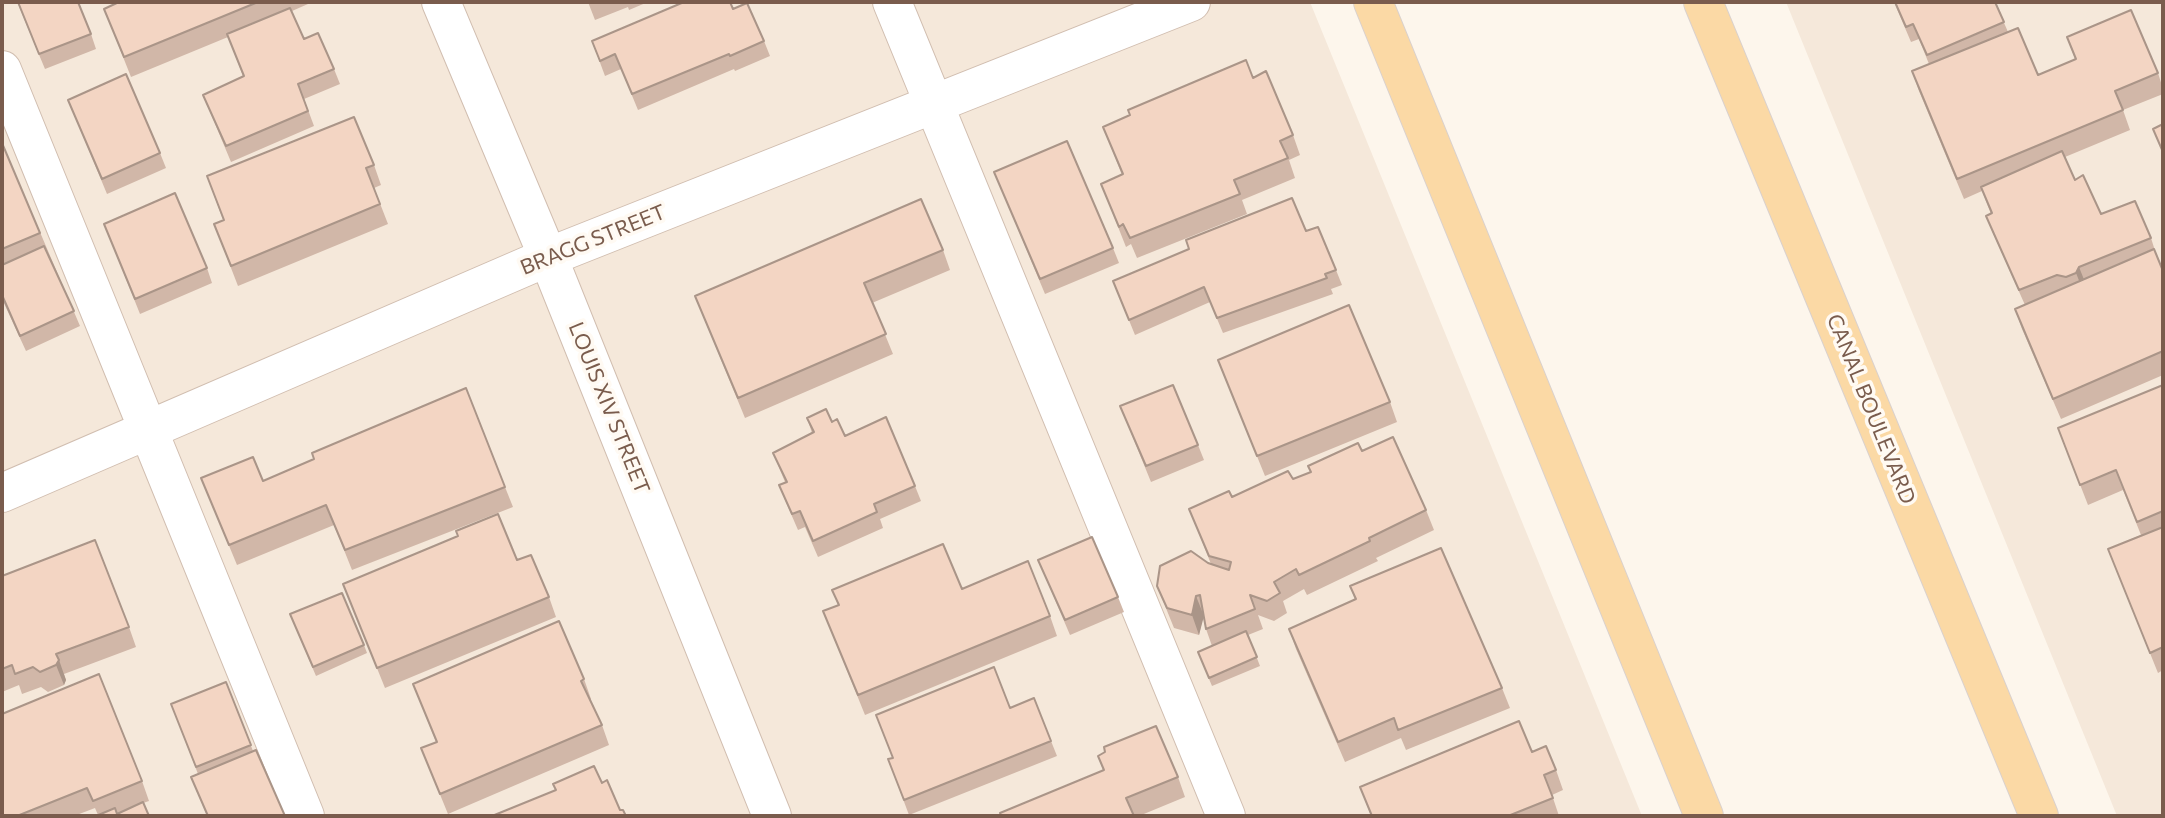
<!DOCTYPE html>
<html>
<head>
<meta charset="utf-8">
<style>
  body { margin:0 }
  #map { position:relative; width:2165px; height:818px; overflow:hidden; background:#fdf6ec; font-family:Commissioner,sans-serif }
  canvas { display:block }
  .frame { position:absolute; inset:0; border:4px solid #7a5c4d; pointer-events:none }
</style>
</head>
<body>
<div id="map">
<canvas width="2165" height="818"></canvas>
<div class="frame"></div>
</div>
<script>
const c = document.querySelector('canvas').getContext('2d');
c.lineJoin = 'round';
function fill(path, color) {
  c.fillStyle = color;
  c.fill(path, 'evenodd');
}
function stroke(path, color, width, dash) {
  c.strokeStyle = color;
  c.lineWidth = width;
  c.lineCap = dash ? 'butt' : 'round';
  c.setLineDash(dash || []);
  c.stroke(path);
}
function write(font, color, halo, rows, align = 'center') {
  c.font = font + ' Commissioner,sans-serif';
  c.lineWidth = 7;
  c.setLineDash([]);
  c.textBaseline = 'middle';
  c.strokeStyle = halo;
  c.fillStyle = color;
  for (const [text, x, y, turn = 0] of rows) {
    c.save();
    c.translate(x, y);
    c.rotate((+turn || 0) * Math.PI / 180);
    c.textAlign = isNaN(turn) ? turn : align;
    if (halo) c.strokeText(text, 0, 0);
    c.fillText(text, 0, 0);
    c.restore();
  }
}
fill(new Path2D(`
  M2,2h1308l332,814h-1640z
  M1786,2h377v814h-46z`), '#f5e8da');
const minor = new Path2D(`
  M441,2l107,255 224,559
  M892,2l334,814
  M2,70l303,746
  M2,493l546,-236 643,-255`);
const major = new Path2D(`
  M1373,2l331,814
  M1703,2l336,814`);
stroke(minor, '#d1beb0', 40);
stroke(major, '#dad1cd', 40);
stroke(minor, '#fff', 38);
stroke(major, '#fbd9a5', 38);
fill(new Path2D(`
  M17,2l74,32 5,15 -51,20z
  M119,2h189v2l-16,7 12,28 30,30 6,15 -36,15 10,27 -83,36 -28,-67 40,-19 -15,-39 -97,40 -27,-68z
  M588,2h60l-19,8 -1,-3 -33,13z
  M1894,2h101l13,30 30,43 37,-16 -8,-22 91,36 5,16v5l-40,16 7,20 -65,27 10,23 26,34 50,24 5,16 7,17v104l-102,44 -39,-90 -7,-20 10,-4 -33,-74 -6,-15 5,-2 -9,-23 -18,8 -45,-108 -7,-20 17,-7 -10,-25 -8,3z
  M733,9l31,32 6,15 -35,15 -1,-2 -96,41 -17,-41 -16,7 -13,-35z
  M1253,78l40,57 7,20 -11,5 6,18 -53,22 5,14 -110,44 -6,-14 -5,3 -25,-63 21,-9 -19,-48 27,-11 -2,-6z
  M68,100l92,53 6,15 -59,26z
  M2,143l78,183 -54,25 -24,-52z
  M374,165l7,20 -7,3 14,36 -150,62 -24,-62 9,-4 -16,-44z
  M994,172l119,76 6,15 -74,31z
  M104,224l103,44 5,15 -72,31z
  M1306,231l30,39 6,15 -11,4 2,5 -110,39 -13,-31 -75,33 -22,-54z
  M943,250l7,20 -78,33 21,51 -148,64 -42,-102 -8,-20z
  M1218,360l172,42 7,20 -132,54z
  M2163,385v285l-5,3 -50,-124 33,-14 -18,-45 -35,15 -30,-77z
  M1120,406l78,39 6,15 -53,22z
  M807,418l25,4 13,14 70,50 6,15 -41,18 3,9 -65,29 -13,-30 -7,3 -13,-30 -6,-15 6,-3 -12,-29 39,-20z
  M1362,451l64,59 8,20 -58,28 2,3 -71,34 -3,-6 -21,12 4,12 -13,8 -16,-6 5,14 -15,6 12,31 -48,20 -11,-26 11,-14 -6,-17 -3,-12 -4,18 -25,-7 -17,-42 54,-22 -22,-55 104,-30z
  M201,478l62,3 242,6 8,20 -161,63 -18,-45 -97,40z
  M517,560l32,37 7,20 -171,71 -42,-104z
  M1038,560l80,37 6,15 -54,23z
  M2,576l127,51 7,20 -72,27 2,6 -2,5 -16,7 -7,-5 -19,7 -3,-9 -17,7z
  M1350,586l152,102 8,20 -104,42 -5,-12 -56,24 -49,-113 -7,-20 66,-29z
  M962,589l88,27 7,20 -192,79 -42,-104 15,-6 -6,-15z
  M293,622l71,23 3,8 -51,23z
  M584,679l7,20 -1,1 12,25 7,20 -161,69 -27,-66 15,-6 -23,-58z
  M226,682l27,69 32,65h-78l-16,-39 7,-3 -27,-70z
  M1010,708l41,33 6,15 -148,59 -21,-56 5,-1 -17,-43z
  M2,714l140,67 7,20 -6,2 6,13 -51,-1 -3,-7 -21,8h-72z
  M1532,752l24,18 7,20 -11,5 7,21h-188l-11,-29z
  M1098,756l80,21 7,20 -46,19h-140l104,-46z`), '#d1b7a8');
fill(new Path2D(`
  M2079,267l6,15 -3,6 -6,-15z
  M1196,596l8,20 -5,19 -7,-20z
  M59,660l7,20 -2,5 -8,-20z`), '#aa9588');
const building = new Path2D(`
  M18,2h60l13,32 -52,20z
  M119,2h139l-134,55 -20,-48z
  M684,2h46l3,7 14,-6 17,38 -34,15 -1,-2 -97,40 -17,-40 -15,7 -8,-20z
  M1895,2h100l9,20 -77,33 -14,-31 -7,3z
  M290,8l14,31 14,-6 16,36 -36,15 10,27 -82,35 -23,-51 41,-19 -17,-42z
  M2131,10l27,63 -43,18 8,19 -166,69 -45,-108 106,-43 20,47 38,-16 -9,-22z
  M1246,60l7,18 13,-7 27,64 -13,6 8,17 -54,22 6,14 -110,44 -7,-14 -4,3 -18,-43 22,-10 -20,-47 27,-12 -2,-5z
  M126,74l34,79 -58,26 -34,-79z
  M354,117l20,48 -8,3 14,36 -149,62 -17,-42 10,-4 -17,-44z
  M2163,124v28l-10,-23z
  M1067,141l46,107 -73,31 -46,-107z
  M2,143l38,90 -38,16z
  M2062,151l13,29 8,-5 18,39 34,-13 16,37 -72,29 -3,6 -10,4 -9,-2 -38,15 -33,-74 6,-3 -11,-26z
  M175,193l32,75 -72,31 -31,-75z
  M1292,198l14,33 12,-4 18,43 -11,4 2,4 -110,40 -13,-31 -75,33 -16,-39 76,-32 -3,-9z
  M921,199l22,51 -79,33 22,51 -148,64 -43,-102z
  M44,246l30,65 -54,25 -18,-41v-30z
  M2154,249l9,22v80l-110,48 -38,-90z
  M1349,305l41,97 -133,54 -39,-96z
  M1173,385l25,60 -52,21 -26,-60z
  M2163,385v126l-26,11 -21,-52 -36,15 -22,-57z
  M466,388l39,99 -160,63 -19,-45 -97,40 -28,-67 52,-21 10,24 51,-22 -2,-6z
  M826,409l6,13 5,-3 8,17 41,-19 29,69 -41,18 3,8 -64,29 -13,-30 -8,3 -13,-29 8,-3 -14,-29 41,-21 -7,-14z
  M1393,437l33,73 -57,28 1,3 -71,34 -3,-6 -22,13 6,11 -13,8 -17,-6 5,14 -49,20 -6,-34 -4,1 -4,19 -25,-7 -10,-22 3,-20 31,-15 17,12 21,7 2,-8 -22,-6 -20,-47 40,-18 3,6 56,-26 5,8 18,-7 -3,-6 50,-23 4,8z
  M498,514l19,46 14,-5 18,42 -172,71 -34,-84 115,-48 -2,-5z
  M2163,527v120l-13,6 -42,-104z
  M1092,537l26,60 -53,23 -27,-60z
  M95,540l34,87 -73,27 3,6 -3,5 -16,7 -7,-5 -18,7 -3,-9 -10,4v-93z
  M943,544l19,45 66,-28 22,55 -192,79 -35,-84 16,-6 -7,-15z
  M1441,548l61,140 -104,42 -4,-12 -56,24 -49,-113 67,-30 -6,-13z
  M342,593l22,52 -51,22 -23,-53z
  M559,621l25,58 -3,2 21,44 -162,69 -19,-46 16,-6 -24,-58z
  M1246,631l11,26 -48,21 -11,-26z
  M994,667l16,41 24,-10 17,43 -147,59 -16,-41 5,-1 -17,-43z
  M99,674l43,107 -49,20 -6,-13 -70,28h-15v-102z
  M226,682l25,63 -55,22 -25,-63z
  M1519,721l13,31 14,-6 10,24 -12,5 9,23 -45,18h-136l-12,-29z
  M1156,726l22,51 -52,21 8,18h-135h2l-1,-3 104,-43 -6,-14 7,-4 -1,-5z
  M256,750l29,66h-77l-17,-39z
  M594,766l8,17 5,-3 13,30h3l3,6h-134l64,-26 -3,-6z
  M143,802l6,14h-53l19,-8 2,6z`);
fill(building, '#f3d5c3');
stroke(building, '#aa9588', 2);
write('21px', '#7a5c4d', '#fffaf3', [
  ["BRAGG STREET",593,240,-22],
  ["LOUIS XIV STREET",609,408,68],
  ["CANAL BOULEVARD",1871,409,68]
]);
</script>
</body>
</html>
